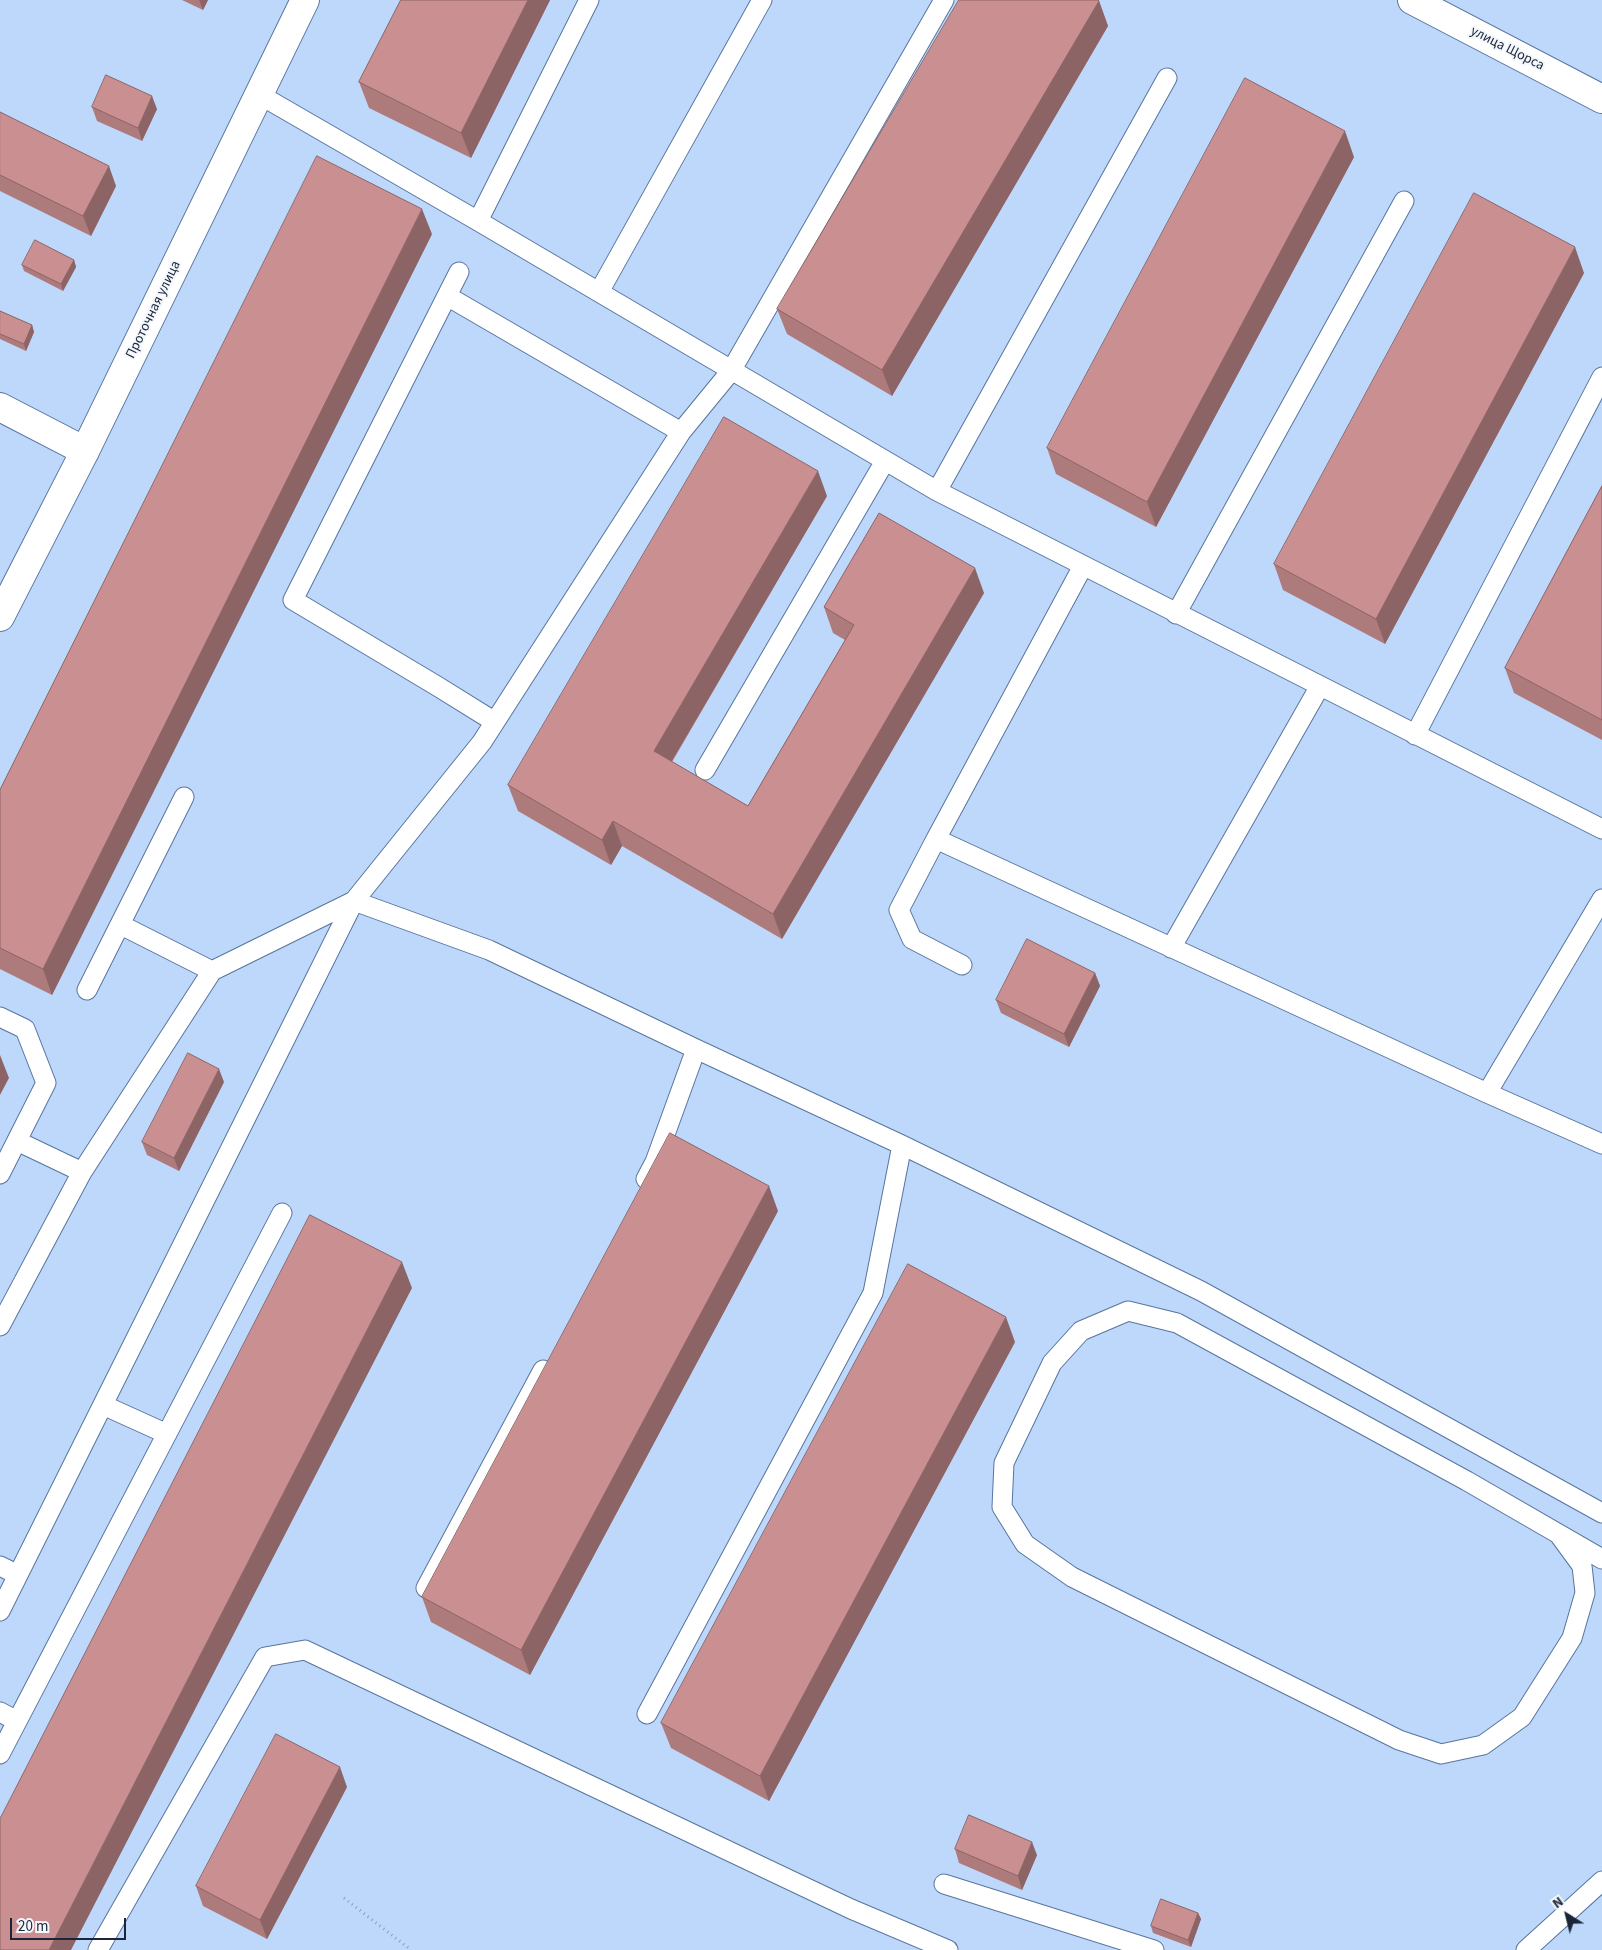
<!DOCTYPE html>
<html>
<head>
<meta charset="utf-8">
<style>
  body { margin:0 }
  #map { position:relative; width:1602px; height:1950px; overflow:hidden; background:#bed8fc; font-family:"Source Sans 3",sans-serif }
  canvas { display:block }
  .north { position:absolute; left:1542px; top:1890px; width:50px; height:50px; -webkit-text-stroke:4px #f4f7fc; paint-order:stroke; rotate:324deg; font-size:14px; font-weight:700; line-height:20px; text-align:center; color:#1a2637 }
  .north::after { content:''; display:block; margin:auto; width:18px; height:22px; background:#1a2637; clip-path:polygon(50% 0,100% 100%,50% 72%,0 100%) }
  .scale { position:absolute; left:10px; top:1918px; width:116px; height:22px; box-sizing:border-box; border:2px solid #1a2637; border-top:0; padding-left:6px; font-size:15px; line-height:18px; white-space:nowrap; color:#1a2637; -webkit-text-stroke:4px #f4f7fc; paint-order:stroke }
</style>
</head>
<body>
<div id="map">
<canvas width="1602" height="1950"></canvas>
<div class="north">N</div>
<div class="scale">20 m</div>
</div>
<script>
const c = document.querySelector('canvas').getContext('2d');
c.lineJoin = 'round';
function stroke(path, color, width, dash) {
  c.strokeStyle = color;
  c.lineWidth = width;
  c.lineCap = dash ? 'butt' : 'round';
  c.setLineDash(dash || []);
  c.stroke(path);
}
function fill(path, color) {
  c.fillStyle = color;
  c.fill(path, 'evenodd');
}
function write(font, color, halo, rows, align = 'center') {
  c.font = font + ' "Source Sans 3",sans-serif';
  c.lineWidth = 4;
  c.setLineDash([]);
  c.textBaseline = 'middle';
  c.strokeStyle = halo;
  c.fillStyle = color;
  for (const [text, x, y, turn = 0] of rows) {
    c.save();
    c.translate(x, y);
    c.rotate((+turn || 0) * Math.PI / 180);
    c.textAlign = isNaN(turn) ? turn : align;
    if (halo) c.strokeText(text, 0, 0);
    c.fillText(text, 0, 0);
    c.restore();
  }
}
const service = new Path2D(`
  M260,95l218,126 459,270 665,338
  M478,221l111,-221
  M459,272l-166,328 144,86 58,36
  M599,292l163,-292
  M447,296l234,136
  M937,491l230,-413
  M1083,566l-147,273 551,254
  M1176,614l228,-413
  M1415,735l187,-358
  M705,770l180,-309
  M936,839l-37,71 13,29 50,26
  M1602,899l-115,194 115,51
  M121,925l91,46
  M1171,948l149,-262
  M87,990l97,-193
  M0,1017l25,12 21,54 -46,91
  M17,1141l65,31
  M646,1179l9,-17 41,-113
  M0,1326l82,-154 130,-201 142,-70 135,49 207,99 206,96 299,146 401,222
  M103,1405l64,29
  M1560,1536l22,30 3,27 -13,45 -50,79 -39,28 -42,9 -42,-14 -327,-163 -47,-33 -23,-37 2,-44 48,-100 29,-32 47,-20 49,12 290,158 135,78
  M0,1566l18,9
  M426,1588l117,-218
  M0,1611l354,-710 128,-159 199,-310 50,-61 213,-371
  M0,1712l17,9
  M647,1714l226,-421 29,-148
  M0,1754l282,-541
  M944,1884l210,66
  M98,1950l167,-293 40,-7 546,259 97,41
  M1526,1950l76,-69`);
const minor = new Path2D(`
  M0,407l85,44`);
const tertiary = new Path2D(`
  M1412,0l190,99
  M0,617l85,-166 220,-451`);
stroke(service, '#57759e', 21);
stroke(minor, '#57759e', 30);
stroke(tertiary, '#57759e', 30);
stroke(new Path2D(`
  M344,1898l67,52`), '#889dbb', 3, [1, 4]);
stroke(service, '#fff', 19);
stroke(minor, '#fff', 28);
stroke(tertiary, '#fff', 28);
fill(new Path2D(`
  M182,0h26l-5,10z
  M401,0h149l-79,158 -102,-50 -10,-26z
  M1099,1l9,25 -216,370 -105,-62 -10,-25z
  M92,107l65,2 -15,32 -45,-20z
  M0,112l116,74 -25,50 -91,-45z
  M1354,157l-198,370 -100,-53 -9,-26z
  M432,234l-380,761 -52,-26v-179z
  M74,260l2,7 -13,24 -39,-20 -2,-6z
  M1584,273l-199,371 -102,-54 -9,-26z
  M0,311l32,14 2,7 -8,19 -26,-12z
  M1602,486v254l-88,-47 -9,-25z
  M827,496l-155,266 76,44 97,-166 -12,-7 -9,-26 160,-14 -202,346 -160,-93 -11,19 -93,-54 -10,-26z
  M1095,973l5,13 -31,61 -68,-34 -5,-13z
  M224,1082l-45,89 -32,-16 -5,-13z
  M778,1211l-248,464 -99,-53 -9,-25z
  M1015,1342l-246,459 -98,-53 -10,-25z
  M347,1787l-80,152 -64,-33 -7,-20z
  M955,1849l82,6 -15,35 -63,-27z
  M1198,1913l3,6 -10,28 -38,-14 -2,-7z`), '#ae7b7d');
fill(new Path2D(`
  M199,0h9l-5,10z
  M528,0h22l-79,158 -10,-25z
  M1099,1l9,25 -216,370 -10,-26z
  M152,96l5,13 -15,32 -4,-13z
  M1345,131l9,26 -198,370 -9,-25z
  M109,166l7,20 -25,50 -8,-20z
  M422,209l10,25 -380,761 -9,-26z
  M1575,247l9,26 -199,371 -9,-25z
  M74,260l2,7 -13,24 -2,-7z
  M32,325l2,7 -8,19 -2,-7z
  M818,471l9,25 -164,280 -9,-25z
  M975,568l9,25 -202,346 -9,-25z
  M613,821l9,25 -11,19 -9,-25z
  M1095,973l5,13 -31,61 -5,-13z
  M0,1055l9,23 -9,17z
  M219,1069l5,13 -45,89 -5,-13z
  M769,1186l9,25 -248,464 -9,-25z
  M402,1262l10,26 -341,662h-22z
  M1006,1317l9,25 -246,459 -9,-25z
  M340,1767l7,20 -80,152 -7,-19z
  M1032,1842l5,13 -15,35 -4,-14z
  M1198,1913l3,6 -10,28 -3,-7z`), '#8d6466');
const building = new Path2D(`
  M401,0h127l-67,133 -102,-51z
  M959,0h139l1,1 -217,369 -105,-61z
  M106,75l46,21 -14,32 -46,-21z
  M1245,78l100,53 -198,371 -100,-54z
  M0,112l109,54 -26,50 -83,-41z
  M317,156l105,53 -379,760 -43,-21v-158z
  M1474,193l101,54 -199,372 -102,-55z
  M35,240l39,20 -13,24 -39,-19z
  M0,311l32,14 -8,19 -24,-10z
  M724,417l94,54 -164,280 94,55 106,-181 -30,-18 55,-94 96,55 -202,346 -160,-93 -11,19 -94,-55z
  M1602,486v234l-97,-52z
  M1027,939l68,34 -31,61 -68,-34z
  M188,1053l31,16 -45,89 -32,-16z
  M670,1133l99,53 -248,464 -99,-53z
  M310,1215l92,47 -353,688h-49v-131z
  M908,1264l98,53 -246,459 -99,-53z
  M276,1734l64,33 -80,153 -64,-34z
  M969,1815l63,27 -14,34 -63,-27z
  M1161,1899l37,14 -10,27 -37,-14z`);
fill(building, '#ca8f91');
stroke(building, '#8d6466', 1);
write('14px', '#1a2637', '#f4f7fc', [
  ["улица Щорса",1507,49,27],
  ["Проточная улица",154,310,-64]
]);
</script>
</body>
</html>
